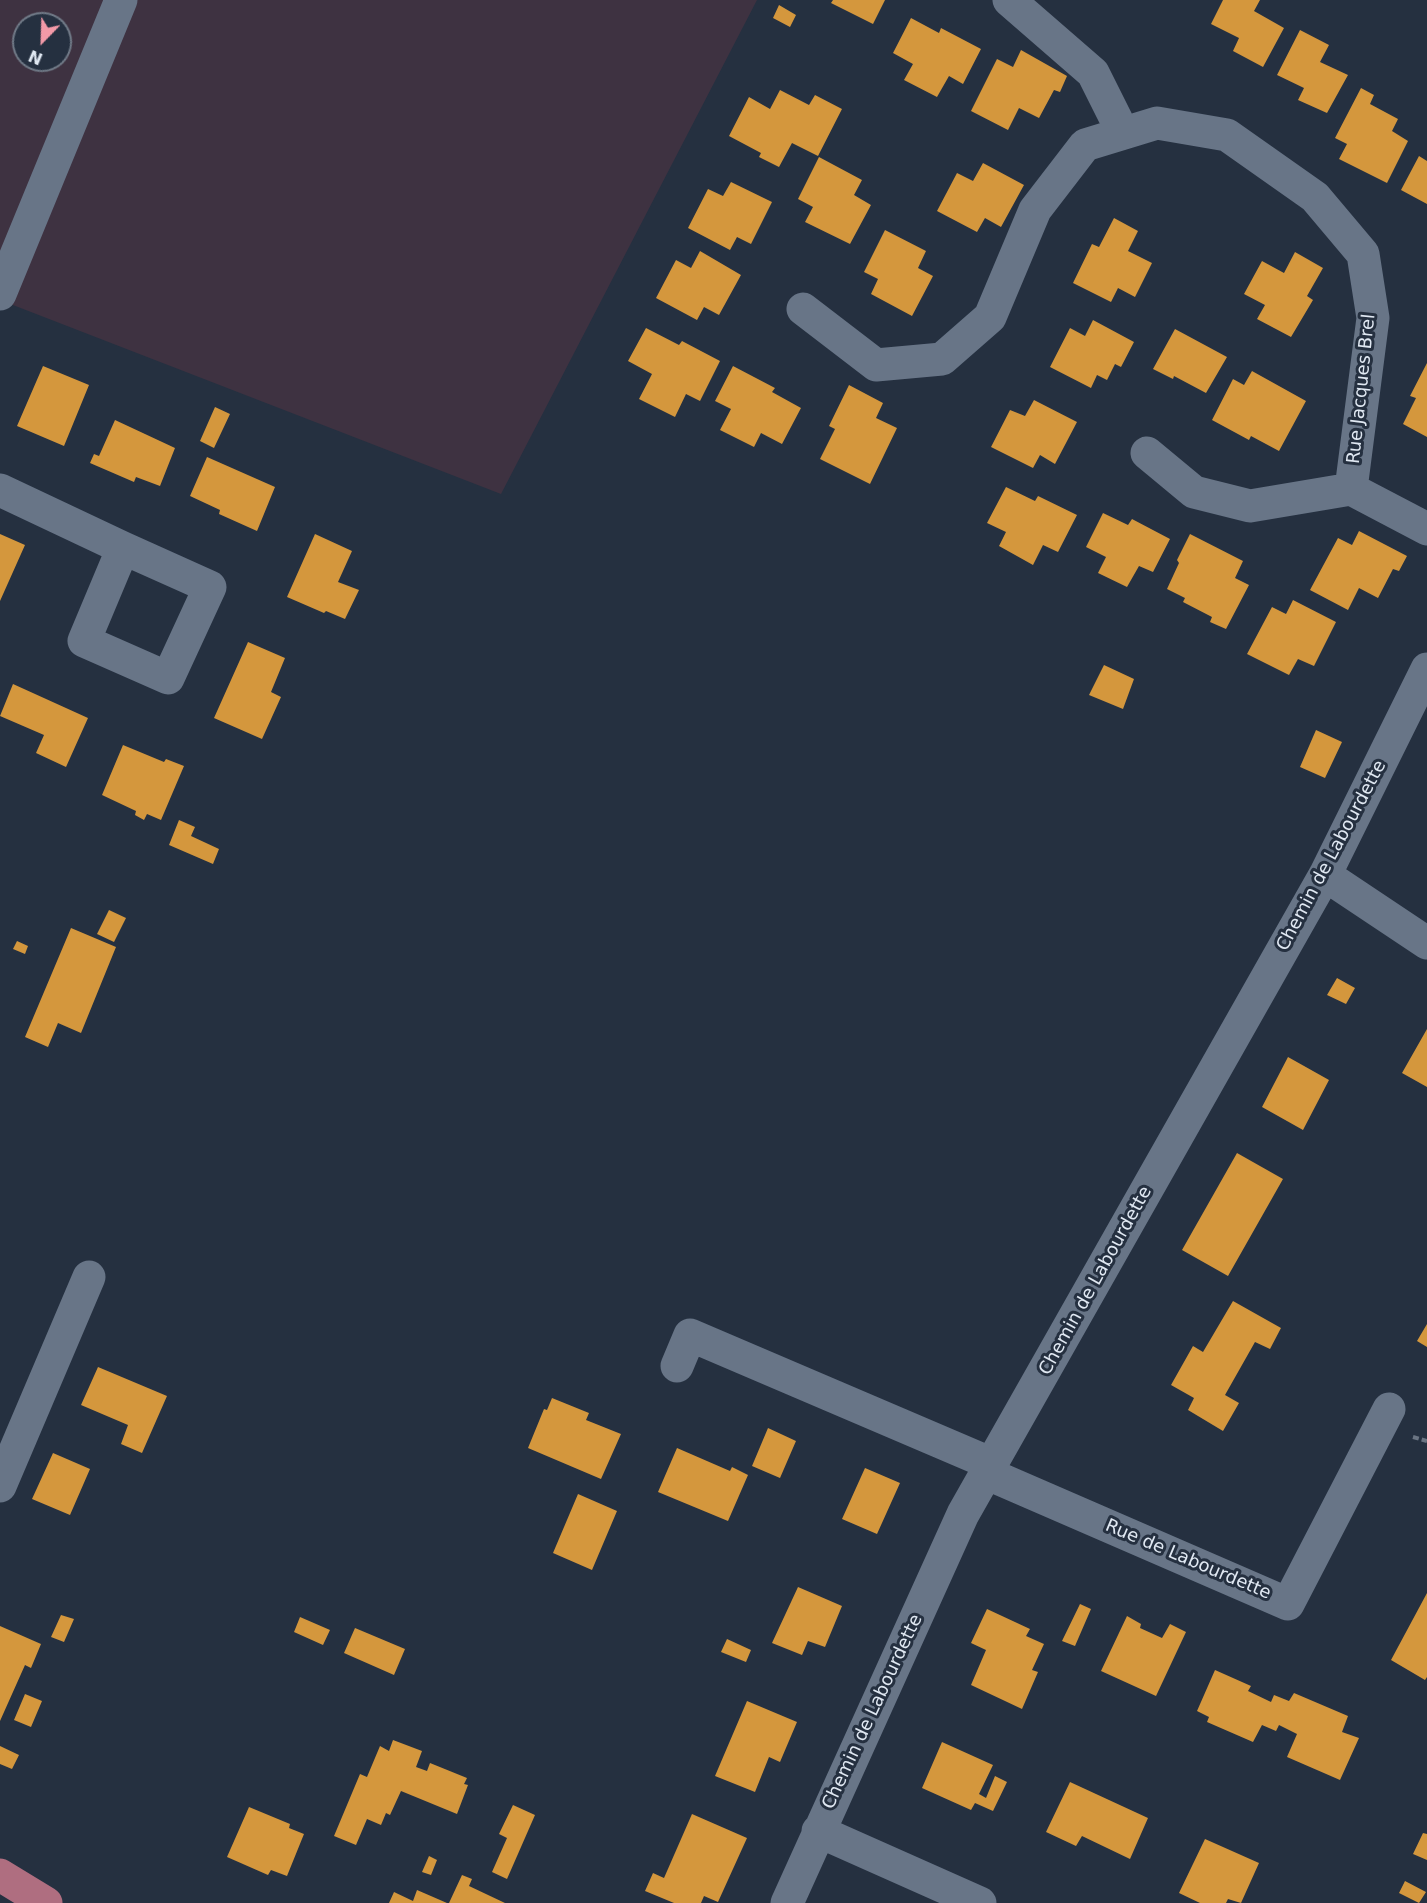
<!DOCTYPE html>
<html>
<head>
<meta charset="utf-8">
<style>
  body { margin:0 }
  #map { position:relative; width:1427px; height:1903px; overflow:hidden; background:#253040; font-family:"DejaVu Sans",sans-serif }
  canvas { display:block }
  .north { position:absolute; left:12px; top:12px; width:60px; height:60px; box-sizing:border-box; background:#253040; border:2px solid #707a87; border-radius:50%; rotate:203deg; font-size:16px; font-weight:700; line-height:24px; text-align:center; color:#e0e8f2 }
  .north::after { content:''; display:block; margin:auto; width:21px; height:27px; background:#f39aa8; clip-path:polygon(50% 0,100% 100%,50% 72%,0 100%) }
</style>
</head>
<body>
<div id="map">
<canvas width="1427" height="1903"></canvas>
<div class="north">N</div>
</div>
<script>
const c = document.querySelector('canvas').getContext('2d');
c.lineJoin = 'round';
function fill(path, color) {
  c.fillStyle = color;
  c.fill(path, 'evenodd');
}
function stroke(path, color, width, dash) {
  c.strokeStyle = color;
  c.lineWidth = width;
  c.lineCap = dash ? 'butt' : 'round';
  c.setLineDash(dash || []);
  c.stroke(path);
}
function write(font, color, halo, rows, align = 'center') {
  c.font = font + ' "DejaVu Sans",sans-serif';
  c.lineWidth = 6;
  c.setLineDash([]);
  c.textBaseline = 'middle';
  c.strokeStyle = halo;
  c.fillStyle = color;
  for (const [text, x, y, turn = 0] of rows) {
    c.save();
    c.translate(x, y);
    c.rotate((+turn || 0) * Math.PI / 180);
    c.textAlign = isNaN(turn) ? turn : align;
    if (halo) c.strokeText(text, 0, 0);
    c.fillText(text, 0, 0);
    c.restore();
  }
}
fill(new Path2D(`
  M0,0h757l-256,494 -501,-194zM24,24h36v36h-36z`), '#3e3241');
fill(new Path2D(`
  M833,0h52l-12,24 -42,-21z
  M1223,0h37l-6,11 30,17 -21,39 -30,-16 6,-13 -28,-14z
  M779,5l17,10 -6,12 -17,-9z
  M911,18l28,15 2,-5 40,21 -18,35 -14,-8 -12,21 -33,-17 9,-16 -20,-11z
  M1300,30l29,15 -9,17 28,13 -21,38 -29,-13 6,-12 -27,-13z
  M1021,50l46,26 -7,16 -6,-2 -15,28 -20,-10 -11,22 -37,-19 26,-52 16,8z
  M1361,88l13,7 -4,9 28,15 -6,12 16,10 -21,42 -48,-24 8,-15 -12,-6z
  M780,90l29,15 6,-10 27,14 -24,47 -26,-13 -13,24 -20,-10 2,-4 -32,-17 20,-39 21,12z
  M1419,156l8,5v43l-26,-14z
  M819,157l43,23 -8,15 17,10 -21,39 -45,-22 8,-15 -15,-8z
  M983,163l41,22 -23,42 -16,-9 -8,14 -40,-21 20,-38 16,8z
  M731,182l41,20 -21,42 -14,-7 -7,13 -42,-22 20,-39 15,7z
  M1114,218l24,13 -10,20 24,12 -17,34 -17,-9 -7,14 -38,-19 19,-39 7,3z
  M885,230l41,21 -8,17 15,8 -21,40 -41,-22 7,-15 -14,-7z
  M700,251l41,24 -22,40 -15,-8 -7,13 -41,-22 20,-38 15,8z
  M1295,252l28,16 -16,28 6,4 -22,37 -34,-18 8,-14 -21,-11 18,-33 22,12z
  M1093,320l41,22 -13,25 -6,-3 -8,16 -10,-5 -6,13 -41,-21 20,-39 15,8z
  M646,328l33,17 3,-4 38,20 -20,40 -14,-7 -11,23 -36,-18 13,-25 -24,-13z
  M1175,329l52,28 -21,36 -32,-17 -1,3 -20,-10z
  M1427,363v74l-24,-13 13,-26 -6,-2z
  M43,366l46,19 -25,61 -47,-20z
  M733,366l42,22 -3,4 29,16 -19,36 -21,-11 -7,14 -34,-17 11,-21 -16,-8z
  M1252,371l54,30 -27,50 -28,-15 -2,4 -37,-20 21,-41 11,6z
  M849,385l34,18 -7,15 21,10 -27,56 -50,-25 15,-30 -6,-3z
  M1034,400l43,22 -22,42 -15,-9 -7,13 -42,-21 19,-37 15,6z
  M215,407l15,7 -16,34 -14,-7z
  M115,420l60,28 -15,38 -24,-9 -2,5 -44,-19 4,-9 5,2z
  M207,457l68,30 -18,44 -38,-17 1,-4 -30,-14z
  M1006,487l29,14 3,-5 39,19 -19,37 -15,-7 -10,20 -34,-19 7,-14 -19,-9z
  M1103,513l25,12 4,-6 38,20 -17,33 -14,-6 -12,21 -29,-14 8,-16 -20,-10z
  M1359,531l48,25 -8,15 -6,-2 -15,29 -19,-10 -11,22 -38,-20 28,-52 14,7z
  M0,534l25,11 -25,56z
  M315,534l37,17 -14,31 21,8 -14,29 -19,-8 -2,2 -37,-16z
  M1190,534l53,27 -8,17 14,7 -23,44 -16,-7 2,-5 -29,-15 2,-4 -18,-9 12,-26 -2,-3z
  M1293,600l43,22 -22,44 -16,-7 -9,16 -42,-21 25,-47 14,7z
  M248,642l37,16 -14,34 10,5 -19,42 -48,-21z
  M1104,665l30,14 -11,30 -34,-14z
  M13,684l75,34 -22,49 -30,-14 8,-18 -44,-19z
  M1316,730l26,12 -17,36 -25,-11z
  M123,745l41,17 2,-3 18,7 -23,54 -14,-6 -3,6 -9,-5 1,-4 -34,-16z
  M179,820l16,7 -4,9 28,13 -6,15 -44,-19z
  M109,910l17,8 -12,24 -17,-8z
  M71,928l45,19 -35,86 -23,-10 -10,24 -23,-10z
  M17,941l11,5 -3,8 -12,-5z
  M1337,978l18,10 -9,16 -19,-9z
  M1427,1029v58l-25,-14z
  M1288,1057l41,23 -26,50 -41,-23z
  M1237,1153l46,26 -55,97 -46,-26z
  M1233,1301l48,27 -11,21 -15,-7 -30,53 14,8 -16,28 -35,-21 6,-12 -23,-13 22,-39 10,6z
  M1427,1324v23l-10,-6z
  M98,1367l69,29 -25,57 -21,-9 7,-19 -47,-20z
  M552,1398l37,15 -3,7 35,14 -20,45 -73,-31 16,-39 3,1z
  M768,1428l28,13 -16,37 -28,-12z
  M677,1448l53,23 2,-4 16,8 -20,46 -70,-29z
  M53,1453l37,16 -20,46 -38,-16z
  M865,1468l35,15 -23,51 -35,-15z
  M578,1494l39,17 -25,59 -39,-17z
  M798,1587l44,19 -17,41 -17,-6 -6,14 -30,-12z
  M1427,1593v84l-2,3 -34,-20z
  M1080,1604l11,5 -16,37 -13,-5z
  M987,1609l43,20 -4,7 18,8 -12,26 6,2 -16,37 -51,-24 15,-35 -15,-7z
  M61,1615l13,4 -10,23 -13,-5z
  M1127,1616l14,8 -1,4 22,10 8,-14 16,8 -30,64 -55,-25z
  M300,1617l30,13 -7,15 -29,-13z
  M0,1626l41,18 -10,24 -6,-3 -25,56z
  M355,1628l50,21 -11,26 -50,-22z
  M727,1639l24,11 -5,12 -25,-10z
  M1215,1670l36,16 -3,5 23,11 3,-7 15,6 5,-8 54,23 -6,16 17,6 -19,42 -53,-23 10,-23 -18,-9 -3,6 -14,-6 -9,17 -46,-20 2,-5 -12,-6z
  M25,1694l17,7 -11,26 -17,-7z
  M747,1701l50,21 -17,40 -11,-5 -14,35 -40,-16z
  M393,1740l29,11 -6,16 11,4 3,-8 37,15 -3,6 4,1 -11,29 -56,-23 -11,24 -4,-2 -5,12 -14,-6 -11,26 -22,-9 26,-62 7,3 13,-31 9,5z
  M942,1742l51,23 -14,29 7,4 9,-22 12,6 -14,29 -18,-8 -4,7 -49,-22z
  M0,1746l19,9 -7,14 -12,-5z
  M1070,1782l78,36 -18,41 -48,-23 -6,10 -30,-14z
  M513,1805l22,10 -28,64 -15,-7 15,-34 -8,-4z
  M249,1807l41,17 -1,4 15,6 -17,42 -16,-6 -3,5 -41,-18z
  M692,1814l55,24 -29,64 -14,-6 -3,7h-27l-29,-12 8,-18 11,5z
  M1423,1833l4,1v26l-14,-6z
  M1205,1839l54,24 -18,40 -13,-4 -2,4h-26l-21,-10z
  M429,1856l8,4 -6,15 -9,-3z
  M462,1875l10,4 -3,7 36,17h-56z
  M1405,1881l21,11 -7,11 -20,-10z
  M417,1890l30,13h-58l5,-11 19,9z`), '#d4973d');
stroke(new Path2D(`
  M1413,1437l14,4`), '#6a7482', 4, [6, 3]);
stroke(new Path2D(`
  M1009,0l84,73 30,60
  M0,294l121,-294
  M803,309l73,56 66,-6 48,-42 45,-107 50,-65 72,-22 70,12 88,62 48,57 10,64 -22,171 76,40
  M1147,453l47,39 56,14 101,-17
  M0,490l123,58 87,39 -42,91 -84,-37 39,-93
  M1325,875l102,68
  M677,1366l13,-31 302,129
  M986,1473l302,131 101,-195
  M0,1486l89,-209
  M818,1831l162,72
  M787,1903l176,-389 362,-639 102,-206`), '#687587', 33);
stroke(new Path2D(`
  M0,1875l46,28`), '#af6e80', 33);
write('18px', '#e0e8f2', '#253040', [
  ["Rue Jacques Brel",1362,389,-84],
  ["Chemin de Labourdette",1332,856,-62],
  ["Chemin de Labourdette",1096,1281,-61],
  ["Rue de Labourdette",1188,1560,23],
  ["Chemin de Labourdette",873,1712,-65]
]);
</script>
</body>
</html>
